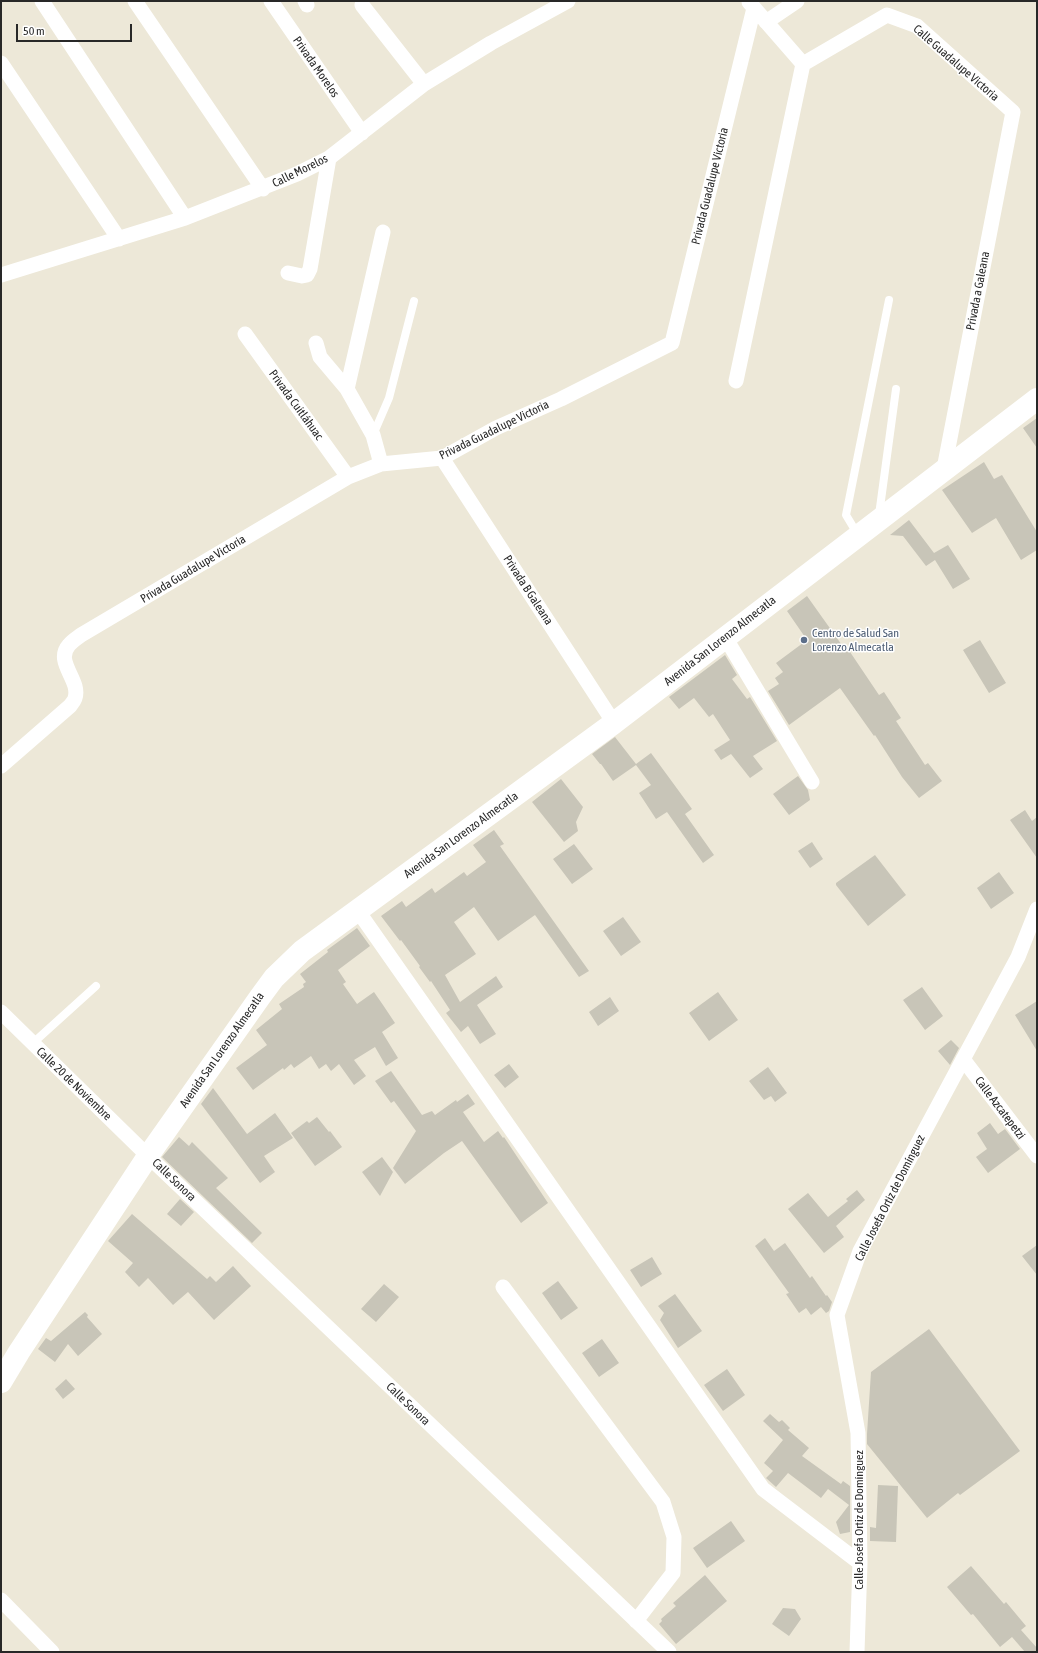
<!DOCTYPE html>
<html>
<head>
<meta charset="utf-8">
<style>
  body { margin:0 }
  #map { position:relative; width:1038px; height:1653px; overflow:hidden; background:#ede8d8; font-family:"Asap Condensed",sans-serif }
  canvas { display:block }
  .frame { position:absolute; inset:0; border:2px solid #282828; pointer-events:none }
  .scale { position:absolute; left:16px; top:24px; width:116px; height:18px; box-sizing:border-box; border:2px solid #282828; border-top:0; padding-left:5px; font-size:12px; line-height:14px; white-space:nowrap; color:#282828; -webkit-text-stroke:3px #fff; paint-order:stroke }
</style>
</head>
<body>
<div id="map">
<canvas width="1038" height="1653"></canvas>
<div class="frame"></div>
<div class="scale">50 m</div>
</div>
<script>
const c = document.querySelector('canvas').getContext('2d');
c.lineJoin = 'round';
function fill(path, color) {
  c.fillStyle = color;
  c.fill(path, 'evenodd');
}
function stroke(path, color, width, dash) {
  c.strokeStyle = color;
  c.lineWidth = width;
  c.lineCap = dash ? 'butt' : 'round';
  c.setLineDash(dash || []);
  c.stroke(path);
}
function write(font, color, halo, rows, align = 'center') {
  c.font = font + ' "Asap Condensed",sans-serif';
  c.lineWidth = 3;
  c.setLineDash([]);
  c.textBaseline = 'middle';
  c.strokeStyle = halo;
  c.fillStyle = color;
  for (const [text, x, y, turn = 0] of rows) {
    c.save();
    c.translate(x, y);
    c.rotate((+turn || 0) * Math.PI / 180);
    c.textAlign = isNaN(turn) ? turn : align;
    if (halo) c.strokeText(text, 0, 0);
    c.fillText(text, 0, 0);
    c.restore();
  }
}
fill(new Path2D(`
  M1037,418v30l-14,-20z
  M984,462l10,17 8,-4 35,57v18l-16,10 -25,-42 -24,15 -30,-43z
  M909,520l25,33 14,-8 22,34 -17,10 -18,-29 -9,6 -23,-30 -13,-1z
  M807,596l37,52 2,-2 33,49 5,-3 17,26 -5,3 29,44 3,-2 14,18 -23,17 -17,-21 -27,-42 -1,1 -34,-48 -51,37 -21,-34 11,-7 -4,-6 8,-6 -7,-9 31,-23 -20,-29z
  M980,640l26,43 -17,10 -26,-43z
  M725,655l12,20 -5,4 15,20 3,-2 27,44 -24,15 10,13 -13,9 -19,-24 -10,6 -7,-10 16,-10 -17,-26 -4,3 -15,-19 -15,11 -10,-12z
  M615,737l21,27 15,-11 41,56 -7,5 29,41 -11,8 -36,-51 -11,7 -17,-26 12,-8 -15,-20 -23,16 -12,-17h-1l-8,-10z
  M798,776l10,14 2,10 -21,15 -16,-21z
  M561,779l22,28 -7,15 2,9 -14,11 -32,-40z
  M1025,810l7,11 5,-4v41l-27,-38z
  M494,830l10,14 -4,2 89,125 -10,6 -44,-62 -37,26 -24,-34 -20,15 22,32 -31,21 15,27 36,-26 7,11 -26,18 19,29 -16,10 -12,-18 -7,6 -15,-19 4,-3 -19,-29 -1,1 -11,-15 1,-1 -19,-26 -1,1 -19,-25 21,-15 4,6 26,-19 3,5 29,-21 3,4 19,-14 -13,-17z
  M812,842l11,17 -13,9 -12,-17z
  M574,844l19,25 -21,15 -19,-25z
  M875,855l31,40 -38,31 -32,-41v-2z
  M999,872l15,21 -23,16 -14,-21z
  M623,917l18,25 -20,14 -18,-25z
  M357,928l13,18 -32,24 8,12 -3,2 14,20 17,-12 9,13 12,18 -13,9 16,26 -12,8 -11,-19 -21,13 12,16 -12,9 -15,-21 -8,7 -5,-7 -7,5 -8,-13 -17,12 -3,-4 -7,6 -1,-2 -30,22 -17,-22 31,-23 -11,-15 26,-21 -3,-5 25,-17 -1,-3 3,-2 -6,-8 28,-22 -1,-2z
  M922,987l21,29 -18,14 -22,-30z
  M718,992l20,28 -29,21 -20,-28z
  M610,997l9,14 -21,15 -9,-14z
  M1037,1001v50l-22,-36z
  M951,1040l8,8 -9,17 -12,-14z
  M509,1064l10,13 -14,11 -11,-13z
  M768,1067l19,26 -12,9 -4,-6 -7,4 -15,-19z
  M391,1071l31,44 10,-4 3,4 21,-15 1,2 11,-8 7,10 -12,8 21,30 14,-11 5,7 1,-1 44,66 -27,20 -59,-82 -18,12 -39,31 -12,-16 23,-37 -22,-30 -3,2 -16,-22z
  M213,1088l34,46 28,-21 18,25 -29,18 11,16 -15,11 -59,-79z
  M317,1117l12,15 1,-1 12,16 -27,19 -24,-33 16,-12 2,2z
  M990,1123l8,11 7,-5 15,20 -32,24 -12,-16 11,-8 -10,-16z
  M179,1137l10,9 3,-4 36,36 -12,10 46,45 -10,10 -90,-86z
  M382,1157l11,15 -13,24 -18,-24z
  M857,1190l8,10 -29,26 8,11 -20,16 -36,-44 20,-16 20,24 20,-16 -2,-2z
  M180,1199l14,13 -13,14 -14,-12z
  M132,1214l75,65 3,-3 6,6 17,-16 18,20 -37,34 -26,-28 -15,13 -25,-27 -9,9 -14,-15 8,-9 -25,-22z
  M765,1238l9,13 11,-8 25,35 2,-2 14,20 1,-1 5,7 -3,9 -3,2 -5,-6 -10,8 -5,-7 -7,5 -13,-19 3,-1 -34,-47z
  M1037,1245v30l-15,-19z
  M652,1257l10,17 -21,13 -11,-17z
  M558,1281l20,27 -17,12 -19,-27z
  M384,1284l15,13 -23,25 -15,-13z
  M675,1294l27,37 -24,17 -18,-28 4,-7 -6,-7z
  M85,1312l3,3 -1,2 15,17 -24,22 -10,-12 -13,18 -17,-13 8,-11 5,3z
  M929,1329l91,122 -60,44 -2,-2 -31,25 -60,-74v-10l4,-62z
  M602,1339l17,24 -20,14 -17,-24z
  M727,1369l18,26 -22,16 -19,-26z
  M66,1379l9,10 -12,10 -8,-10z
  M770,1414l9,8 3,-2 8,8 -2,2 21,18 -7,8 39,28 2,-3 7,5v46l-10,2 -4,-12 13,-17 -21,-16 -7,9 -33,-25 -12,14 -10,-9 7,-7 -9,-8 19,-23 -20,-19z
  M878,1485l20,1 -2,56 -26,-1v-14l6,1z
  M731,1521l14,20 -38,27 -14,-20z
  M971,1566l33,38 2,-2 20,24 -5,4 16,18v4h-12l-13,-15 -12,10 -27,-33 -2,1 -24,-28z
  M705,1575l22,26 -51,43 -17,-20 3,-3 -1,-2 15,-13 -3,-3z
  M783,1608l12,1 6,10 -12,17 -17,-12z`), '#c8c5b8');
stroke(new Path2D(`
  M373,435l16,-37 25,-97
  M879,515l17,-126
  M858,535l-12,-20 43,-215
  M33,1043l63,-57`), '#fff', 8);
stroke(new Path2D(`
  M42,1l143,217
  M135,1l128,188
  M271,1l91,132
  M305,1l2,4
  M749,2l54,62
  M362,5l62,79
  M766,22l31,-21
  M1,63l118,176
  M803,64l84,-49 30,11 96,86 -69,357
  M288,273l14,3 5,-1 3,-6 19,-111
  M1,275l184,-57 112,-44 32,-16 95,-74 67,-41 77,-42
  M245,334l103,143
  M316,343l4,14 27,32 26,46 8,29
  M736,381l67,-317
  M347,389l36,-157
  M442,458l172,265
  M725,637l87,145
  M1,766l69,-60c2,-3 5,-6 5,-8 6,-18 -21,-36 -6,-53 3,-4 8,-7 12,-10l267,-158 33,-13 61,-6 54,-30 65,-29 111,-56 82,-335
  M358,911l405,578 97,74
  M1,1012l147,144 521,496
  M963,1059l74,97
  M503,1287l160,215 11,35 -1,36 -37,48
  M1,1600l51,52
  M857,1652l3,-89 -2,-130 -21,-118 23,-64 158,-294 19,-48`), '#fff', 15);
stroke(new Path2D(`
  M1,1382l18,-30 129,-196 112,-159 14,-19 28,-27 312,-228 423,-324`), '#fff', 22);
for (const [x, y, r, color] of [
  [804,640,4,"#5c6f8a"]
]) {
  const dot = new Path2D();
  dot.arc(x, y, r, 0, 2 * Math.PI);
  c.fillStyle = color;
  c.fill(dot);
  stroke(dot, '#fff', 1.5);
}
write('12px', '#282828', '#fff', [
  ["Calle Guadalupe Victoria",956,63,41],
  ["Privada Morelos",316,67,55],
  ["Calle Morelos",300,171,-26],
  ["Privada Guadalupe Victoria",710,186,-76],
  ["Privada a Galeana",978,291,-79],
  ["Privada Cuitláhuac",296,405,54],
  ["Privada Guadalupe Victoria",494,430,-26],
  ["Privada Guadalupe Victoria",193,569,-31],
  ["Privada B Galeana",528,590,57],
  ["Avenida San Lorenzo Almecatla",720,641,-38],
  ["Avenida San Lorenzo Almecatla",461,835,-36],
  ["Avenida San Lorenzo Almecatla",222,1050,-55],
  ["Calle 20 de Noviembre",74,1084,44],
  ["Calle Azcatepetzi",1000,1108,53],
  ["Calle Sonora",174,1180,44],
  ["Calle Josefa Ortiz de Domínguez",890,1198,-63],
  ["Calle Sonora",408,1404,44],
  ["Calle Josefa Ortiz de Domínguez",859,1520,-90]
]);
write('12px', '#4e5e75', '#fff', [
  ["Centro de Salud San",812,633],
  ["Lorenzo Almecatla",812,647]
], 'left');
</script>
</body>
</html>
